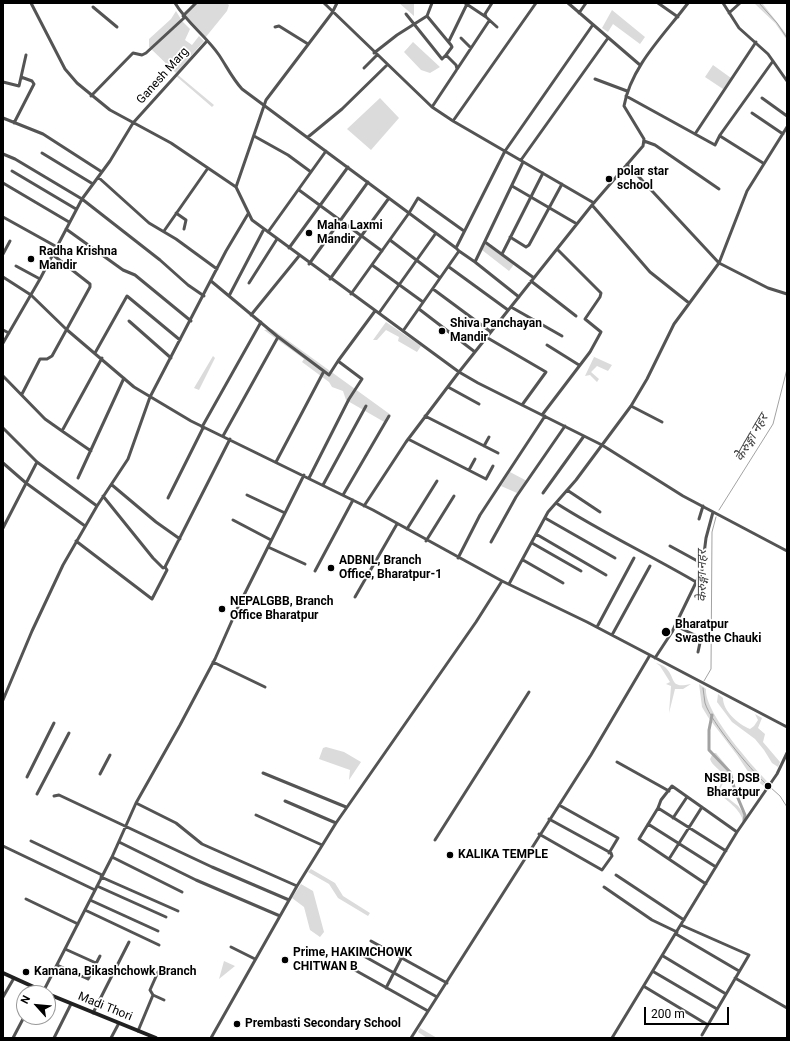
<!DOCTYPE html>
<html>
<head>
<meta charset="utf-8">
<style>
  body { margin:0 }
  #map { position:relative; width:790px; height:1041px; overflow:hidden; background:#fff; font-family:Roboto,sans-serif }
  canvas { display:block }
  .frame { position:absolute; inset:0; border:4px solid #000; pointer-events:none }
  .north { position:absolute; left:16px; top:985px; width:40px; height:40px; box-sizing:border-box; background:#fff; border:1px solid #999; border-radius:50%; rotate:297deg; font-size:11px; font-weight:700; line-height:16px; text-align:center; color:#000 }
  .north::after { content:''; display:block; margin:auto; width:14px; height:18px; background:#000; clip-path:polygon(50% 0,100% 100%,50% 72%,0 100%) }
  .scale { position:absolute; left:644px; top:1007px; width:85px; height:18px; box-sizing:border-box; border:2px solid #000; border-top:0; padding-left:5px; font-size:12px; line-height:14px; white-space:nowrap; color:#000; -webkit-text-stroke:3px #fff; paint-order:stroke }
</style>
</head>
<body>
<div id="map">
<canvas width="790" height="1041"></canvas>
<div class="frame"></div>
<div class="north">N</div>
<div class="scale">200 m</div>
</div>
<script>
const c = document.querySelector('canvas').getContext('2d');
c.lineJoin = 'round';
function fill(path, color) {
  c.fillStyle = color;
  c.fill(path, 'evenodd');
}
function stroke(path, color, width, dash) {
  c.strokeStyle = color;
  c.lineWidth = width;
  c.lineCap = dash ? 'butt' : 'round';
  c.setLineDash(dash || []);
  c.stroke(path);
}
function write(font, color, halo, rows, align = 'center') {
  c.font = font + ' Roboto,"Noto Sans Devanagari",sans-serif';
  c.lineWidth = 3.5;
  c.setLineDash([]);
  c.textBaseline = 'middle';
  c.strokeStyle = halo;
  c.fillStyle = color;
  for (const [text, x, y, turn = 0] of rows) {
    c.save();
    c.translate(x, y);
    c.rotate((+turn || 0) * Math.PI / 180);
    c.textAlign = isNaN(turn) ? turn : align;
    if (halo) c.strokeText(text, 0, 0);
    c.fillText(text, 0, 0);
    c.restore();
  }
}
fill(new Path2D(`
  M194,3h32l3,2 -2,6 -22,27 -23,-24z
  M399,3h15v13z
  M754,3h8l25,32v5l-12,-17z
  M612,10l33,27 -5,7 -27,-20 -5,8 -6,-4z
  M176,11l6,10 8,8 -5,11 7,5 7,-9 5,5 -28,32 -27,-26v-8l22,-20z
  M413,42l27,25 -10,6 -9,-3 -17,-18z
  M713,65l18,13 -8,11 -18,-12z
  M178,75l36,30 -2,2 -36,-31z
  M380,98l19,20 -28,32 -24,-21z
  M485,244l30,19 -6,8 -27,-21z
  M386,322l35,24 -4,6 -19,-11 1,-4 -13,-7 -9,10h-4z
  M272,329l119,86 -5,8 -40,-23 -3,-9 -11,-4 -3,-5 -27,-20 2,-3 -40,-29z
  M590,355l22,10 -4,6 -11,-5 -6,6 8,7 -2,3 -7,-7 -5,1 9,-19z
  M213,356l2,2 -16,32 -5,-2z
  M510,472l17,9 -10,12 -16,-7z
  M656,663c3,1 7,2 9,4 12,11 3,22 26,17l-8,5h-8l-6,24 2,-27 -5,-2 4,-2 -10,-16z
  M699,684l7,5c-2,23 46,77 63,94l-3,5 -15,-12 -14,-21 -29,-38 -6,-10z
  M718,694l5,4c0,13 15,26 27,31l4,-3 4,-6 -3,-6 7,4 -4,10 7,6 -2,8 17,20 -2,5 -6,-4 -8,-13 -9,-11 -23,-17 -15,-20z
  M326,747l18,5 17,10 -12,18 1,-10 -31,-11 4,-11z
  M713,753h3l14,17 -11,21 19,15 8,11 -3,5c-1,-12 -18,-23 -26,-30l7,-15c-3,-8 -12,-11 -14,-18z
  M311,869l24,14 8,13 27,17 -2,3 -30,-18 -9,-14 -21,-12z
  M301,884l12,7 11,41 -4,5 -10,-7 -6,-23 -12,-9z
  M224,961l11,5 -16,13z
  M420,1028l17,10h-10l-9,-6z`), '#dbdbdb');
stroke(new Path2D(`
  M759,3l18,20 10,15
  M719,510l54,-86 14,-55
  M704,681l7,-12 1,-137 4,-15
  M703,688c1,5 1,10 2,15 6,19 45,66 60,80
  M770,787l10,9 7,11`), '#a2a2a2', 1);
stroke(new Path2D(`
  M712,715l-3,15v20l21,22 5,19 10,24 -1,6`), '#a2a2a2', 3);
stroke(new Path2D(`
  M31,3l34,66 12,14 33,27 61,33 65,44
  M175,3c12,20 31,33 44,52 8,12 13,23 23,34l214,159
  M324,3l108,104 21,14 141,82
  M337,3l-5,10 -66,87 -30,87 16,33 207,152 19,11 124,62 81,51 104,55
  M465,3l21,14
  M492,3l-7,11 1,3 11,10
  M568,3l72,62
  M658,3l20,14
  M723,3l16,25 29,26 19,27
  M93,7l24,20
  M579,13l7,-10
  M729,13l11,-10
  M406,14l36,45 4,-4
  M183,16l13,-13
  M427,16l5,-13
  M275,27l4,-1 29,18
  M461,38l10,10
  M449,41l18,-37
  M374,53l23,-18 30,-19 24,29 1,2 -6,8 10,10 1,4
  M364,68l13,-13
  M595,79l32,12
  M3,82l16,4 7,-31
  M91,96l42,-43 9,2 4,-2 38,-35
  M626,96l89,49 5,-10 53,-74
  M762,98l25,18
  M432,107l57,-86
  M752,113l31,21
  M3,118l40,16 59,38
  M453,121l83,-118
  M14,123l20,-39 -2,-3 -11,-4
  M695,134l61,-92
  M254,136l34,19 23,17
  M720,136l43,27
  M308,137l34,-28 45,-44
  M644,141l11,4 64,44
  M42,153l51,31
  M3,154l12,5 67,40 78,61 28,25 16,11
  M521,160l87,-122
  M627,164l92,99 49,25 19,6
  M12,171l64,38
  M98,177l51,46 27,16 41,30
  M3,183l66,39
  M512,186l65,38
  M299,190l83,61
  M592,205l58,67 39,31
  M176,213l10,7 -2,9
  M3,217l54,30
  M66,229l57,41 12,5 56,46
  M164,231l44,-63
  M268,232l58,-81
  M510,237l16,10 3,-2 33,-61
  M390,240l50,38
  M485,242l49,36
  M289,248l59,-81
  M459,251l16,11 48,-100
  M3,254l7,-13
  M502,254l41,-81
  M475,262l44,35
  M309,264l59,-82
  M372,265l51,37
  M16,266l24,13
  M449,267l59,43
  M3,277l28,18 35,34 68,58 57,34 182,89 129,71 85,41 200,105
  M330,279l59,-81
  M211,281l66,55 52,39 9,-14
  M531,281l45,35
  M249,283l28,-44
  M433,289l58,43
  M351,294l58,-81 9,-15 46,33
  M229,296l35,-67
  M511,307l51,29
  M419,309l56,43
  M379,313l57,-80
  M251,315l48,-59
  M129,321l42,37
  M3,330l6,3
  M403,331l56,-80 -3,-3 49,-97 87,-125
  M486,337l60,35 -24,33
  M3,343l37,-64 42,-80 28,-38 23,-38 74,-82
  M547,345l32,20
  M95,353l32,-57 53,44
  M3,376l42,43 17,12 40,-73
  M448,387l31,17
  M22,394l18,-35h7l5,-3 38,-69v-3l-37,-29
  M631,406l31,16
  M542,415l48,-63 11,-20 -16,-13 15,-22 1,-4 -44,-44
  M425,416l73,37
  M202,427l59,-105
  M3,428l34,34 60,44
  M62,431l29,20
  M223,436l55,-99
  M408,439l78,40 7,-13
  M484,446l5,-9
  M276,462l48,-91
  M3,463l23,20 59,43
  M469,470l6,-11
  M78,478l46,-100
  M309,478l40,-79 13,-20 -24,-18 37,-50
  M112,485l44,37 24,17
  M323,485l43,-79
  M567,490l33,22
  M543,493l41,-57
  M247,495l38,18
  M343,495l46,-79
  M103,496l50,62 10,10 2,-1 65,-128
  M168,498l35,-70
  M556,503c45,29 94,52 140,79
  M364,506l42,-64 53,-70 133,-167 51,-59 1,-7 -20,-33c7,-40 41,-72 64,-103
  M545,518l70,40
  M699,519l4,-13
  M233,520l38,20
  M3,528l34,-66
  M407,529l30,-48
  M536,534l70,41
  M76,541l76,58 15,-29 -2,-3
  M426,541l28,-45
  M491,542l25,-45 49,-71
  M532,543l49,28
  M670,546l33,18
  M268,547l37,17
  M458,558l22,-43 65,-99
  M523,560l40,23
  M315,571l38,-71
  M509,584l39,-72 28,-32 55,-74 16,-27 27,-55 45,-61 28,-72 40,-64
  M355,597l42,-73
  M676,626l25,12 -3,14
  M597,627l37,-69
  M612,635l38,-69
  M655,658l17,-26 30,-62 4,-32 7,-26
  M213,662l52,25
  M3,700l29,-69 31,-66 34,-59 31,-47 22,-62 76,-146 22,-37
  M617,762l52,29
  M263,773l83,34
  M100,774l10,-19
  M27,777l27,-54
  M37,794l32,-61
  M54,796l5,-1 153,72 77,33
  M285,801l51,22
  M136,803l40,20 26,21 95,42
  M559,805l59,33 -9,15
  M658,808l68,43
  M256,815l66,30
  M673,818l14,-21
  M648,824l68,43
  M539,834l63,36 10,-14 -1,-3 -62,-34
  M435,840l94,-148
  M31,841l71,34
  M119,842l77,38 84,36
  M3,846l92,44
  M112,857l70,35
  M669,859l33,-52
  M616,875l68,45
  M101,877l77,34
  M706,884l-67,-45 19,-31 3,-8 11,-14 65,46
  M97,886l69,31
  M604,887l48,33 25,12
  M26,899l52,25
  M90,900l68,31
  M85,910l74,35
  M681,925l68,30 -47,80
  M676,934l63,37
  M371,941l76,42
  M231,947l24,12
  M65,949l31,14
  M362,955l75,42
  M663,956l63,38
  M57,965l31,14 12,-23
  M353,969l75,42
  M654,972l63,37
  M735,978l52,30
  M645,987l63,38
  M386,988l16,-31
  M43,992l69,-135 24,-54 44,-78 35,-66 23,-52 66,-132
  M153,995l11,5
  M3,997l11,-19
  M93,1013l36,-71
  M138,1031l15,-36 -3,-5 8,-18
  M13,1038l11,-21
  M54,1038l17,-34
  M111,1038l8,-15
  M211,1038l86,-152 39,-63 140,-201 26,-41
  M411,1038l180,-283 59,-100
  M612,1038l125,-206 40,-58 10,-21`), '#545454', 3);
stroke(new Path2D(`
  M3,973l44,20
  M48,994l108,44`), '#212121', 4);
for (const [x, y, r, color] of [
  [609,179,4,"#000"],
  [309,233,4,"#000"],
  [31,259,4,"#000"],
  [442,331,4,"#000"],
  [331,568,4,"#000"],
  [222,609,4,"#000"],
  [666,632,5,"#000"],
  [768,786,4,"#000"],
  [450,855,4,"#000"],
  [285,960,4,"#000"],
  [26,972,4,"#000"],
  [237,1024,4,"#000"]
]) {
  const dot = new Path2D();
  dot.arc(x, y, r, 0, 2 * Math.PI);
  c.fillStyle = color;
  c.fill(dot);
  stroke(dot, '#fff', 1.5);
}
write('12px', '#000', '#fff', [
  ["Ganesh Marg",163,76,-48],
  ["Madi Thori",105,1007,22]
]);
write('bold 12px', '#000', '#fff', [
  ["polar star",617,172],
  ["school",617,186],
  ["Maha Laxmi",317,226],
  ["Mandir",317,240],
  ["Radha Krishna",39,252],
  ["Mandir",39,266],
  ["Shiva Panchayan",450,324],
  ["Mandir",450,338],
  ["ADBNL, Branch",339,561],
  ["Office, Bharatpur-1",339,575],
  ["NEPALGBB, Branch",230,602],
  ["Office Bharatpur",230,616],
  ["Bharatpur",675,625],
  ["Swasthe Chauki",675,639],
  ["NSBI, DSB",760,779,"right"],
  ["Bharatpur",760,793,"right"],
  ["KALIKA TEMPLE",458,855],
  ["Prime, HAKIMCHOWK",293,953],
  ["CHITWAN B",293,967],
  ["Kamana, Bikashchowk Branch",34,972],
  ["Prembasti Secondary School",245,1024]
], 'left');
write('italic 13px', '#434343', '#fff', [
  ["केेरुङ्गा नहर",752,438,-60],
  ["केरुङ्गा नहर",703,576,-90]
]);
</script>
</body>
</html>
